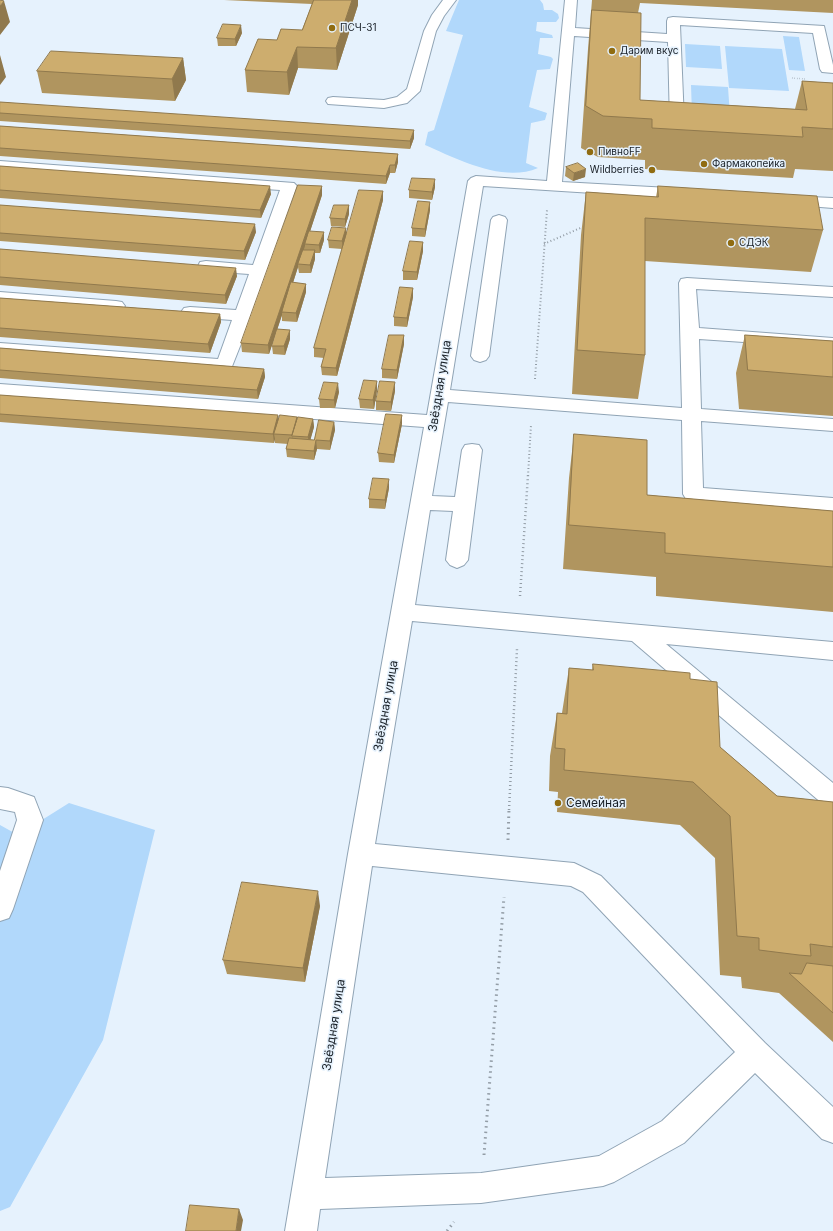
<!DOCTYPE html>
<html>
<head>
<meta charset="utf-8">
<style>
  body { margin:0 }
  canvas { display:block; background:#e6f2fd }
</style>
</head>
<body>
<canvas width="833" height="1231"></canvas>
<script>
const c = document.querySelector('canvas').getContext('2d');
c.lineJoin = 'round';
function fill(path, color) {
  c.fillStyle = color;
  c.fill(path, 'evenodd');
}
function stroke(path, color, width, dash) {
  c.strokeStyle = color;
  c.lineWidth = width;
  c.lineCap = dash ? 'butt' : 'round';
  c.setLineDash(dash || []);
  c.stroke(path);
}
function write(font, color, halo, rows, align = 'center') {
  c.font = font + ' Inter,sans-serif';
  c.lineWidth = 3;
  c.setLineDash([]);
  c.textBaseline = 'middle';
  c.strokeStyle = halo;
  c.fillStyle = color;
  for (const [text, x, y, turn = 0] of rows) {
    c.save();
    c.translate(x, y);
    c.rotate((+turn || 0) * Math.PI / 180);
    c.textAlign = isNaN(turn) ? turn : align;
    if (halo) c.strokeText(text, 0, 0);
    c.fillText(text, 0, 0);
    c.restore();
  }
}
fill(new Path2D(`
  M459,0h81l3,4 1,6h8l6,4 1,4 -3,4h-19l-1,9 16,4 1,3h-13l-2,16 13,3 2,2 -3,10 -13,1 -8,37 18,6 -2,7 -14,3 -5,40 12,5c-35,15 -81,-9 -113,-23l3,-13 6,-2 29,-95 -17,-4z
  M783,36l16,1 6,34 -16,-1z
  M685,44l35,2 2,23 -36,-2z
  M725,46l57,3 7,42 -60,-3z
  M691,85l37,2 2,29 -38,-2z
  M69,803l86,27 -52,210 -93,167 -10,4v-386l18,10z`), '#b1d8fb');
const minor = new Path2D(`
  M443,0h13l-12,16 -8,15 -16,60 -13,12 -23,5 -56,-4 -2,-3 2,-3 5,-1 51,3 13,-3 10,-8 17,-58 8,-16z
  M565,0h12l-2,28 92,6v-13l1,-3 5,-1 151,9 9,39v8l-11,-1 -2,-3 -7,-36 -133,-8 4,96 6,1 2,3 -2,3c-6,2 -12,1 -18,-1l-2,-3 -2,-82 -94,-6 -12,146 125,7 5,2 3,3 -3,3 -5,2 -204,-13 -33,204 232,18 -3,-125 2,-4 6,-1 146,9v10l-137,-8 3,39 134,10v10l-134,-9 2,70 132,10v12l-132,-10 2,67 130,10v14l-140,-11 -7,-2 -3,-5 -1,-74 -234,-18 -16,94 23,1 7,-47 3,-5 7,-1 7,1 3,5 -14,110 -4,5 -7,3 -7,-3 -4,-5 7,-49 -23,-1 -15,95 418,37v18l-167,-16 167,139v26l-9,-4 -192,-164 -220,-20 -37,223 199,19 27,13 164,167 68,64v36l-11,-4 -67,-66 -71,70 -70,39 -11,4 -122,17 -161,6 -3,22h-32l63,-377 76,-427 -424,-31v-12l427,31 41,-234 3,-3 5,-2 71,5zM372,866l199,20 12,6 152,160 -73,69 -63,35 -118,17 -156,5z
  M0,161l294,22 3,3 -45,130 -21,53 -6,2 -225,-18v-10l218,16 14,-39 -42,-3 -6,-1 -3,-4 3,-4 6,-1 46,3 13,-36 -43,-3 -6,-1 -2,-4 2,-4 6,-1 47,4 27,-75 -280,-19z
  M788,196l45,2v10l-51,-4 -2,-3 2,-3z
  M499,215l6,2 2,3 -18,136 -3,4 -6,2 -6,-2 -3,-4 20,-136 2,-3z
  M0,292l116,9 6,1 3,4 -3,4 -6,1 -116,-9z
  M0,787l8,1 26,9 9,23 -30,89 -4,9 -9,3v-50l17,-51 -2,-8 -15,-3z`);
stroke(minor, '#90a4b5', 2);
stroke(new Path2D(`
  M792,78l13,1`), '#939da6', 1.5, [0.5, 2]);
stroke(new Path2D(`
  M544,244l41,-18
  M535,379l12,-169
  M528,476l3,-51`), '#939da6', 2, [1, 2.5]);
stroke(new Path2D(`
  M520,596l8,-121
  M509,810l8,-161`), '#939da6', 2.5, [1, 3]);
stroke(new Path2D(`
  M508,840l1,-31
  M484,1155l20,-258
  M447,1231l7,-9`), '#939da6', 3, [1.5, 4]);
fill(minor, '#fff');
fill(new Path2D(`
  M224,0h134v5l-21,65 -39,-2 -9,27 -42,-3 -2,-22 32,-30 25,-10 10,-26z
  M592,0h241v13l-193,-10 -2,10 2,87 155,9 7,-28 31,2v88l-38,-2 -2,9 -148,-9v-9l-47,-3 -17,-9 7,-99z
  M242,33l-6,13h-18l-1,-8z
  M183,58l3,22 -11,21 -133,-8 -5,-22z
  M0,102l414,36 -4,11 -410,-28z
  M0,126l398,28v8l-3,11h-5l-4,11 -386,-28z
  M0,166l271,28 -10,24 -261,-20z
  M566,167l19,10 -12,4 -8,-5z
  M322,186v9l-12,36 14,9 -4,13h-5v6l-4,14h-12l-1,-6 -5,16 13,1v8l-9,30 -15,-1v-6l-13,39 -27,-2 -1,-9z
  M658,186l165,44 -12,42 -166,-11v94l-7,44 -66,-5 9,-159 5,-43 70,5z
  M435,187l-3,13 -23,-2v-8z
  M383,191v9l-46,176 -15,-1 -1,-8 3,-9 -10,-1v-9l28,-99 -13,-1 -1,-8 18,-12v6z
  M430,202v8l-5,27 -13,-1v-8z
  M0,205l256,27 -11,28 -245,-19z
  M349,205v9l-4,13 -14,-1 -1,-8z
  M423,242v9l-6,29h-14v-9z
  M0,249l237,27 -11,28 -226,-19z
  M413,288v9l-6,30 -13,-1v-9z
  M0,298l220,16 1,8 -11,31 -210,-16z
  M404,335v9l-7,35 -15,-1v-9z
  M745,335l88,6v75l-94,-7 -3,-36z
  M290,339l-5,16 -12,-1 -1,-8z
  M0,348l264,21 1,8 -7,22 -258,-21z
  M377,390l-3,19 -14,-1 -1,-9z
  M395,391l-4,20 -15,-1v-9z
  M339,392l-4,16h-15l-1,-9z
  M0,395l279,24 18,-2v2h16l1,8 -4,13h4l20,-18 1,8 -5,20 -13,-1 -3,11 -27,-3 -1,-8 2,-5 -13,-1v-4l-1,4 -274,-21z
  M402,424l-8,39 -15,-1 -1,-9z
  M574,434l73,61 186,16v101l-177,-16v-19l-93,-8 6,-91z
  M389,488l-4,21 -16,-1v-9z
  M593,664l97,15 30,68 57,49 56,6v240l-54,-49 -37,-5 -1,-11 -21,-2 -5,-117 -35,-33 -123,-13 1,-20 -9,-1 1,-35 7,-43h5l7,-45 23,2z
  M320,906l-15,76 -78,-8 -4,-14z`), '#b0955f');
fill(new Path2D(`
  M352,0h6v5l-21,65 -1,-22z
  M4,1l6,21 -10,13v-29z
  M241,25l1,8 -6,13 -1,-7z
  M297,47l1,21 -9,27 -2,-23z
  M0,55l6,22 -6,8z
  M183,58l3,22 -11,21 -3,-22z
  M414,130v8l-4,11v-8z
  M398,154v8l-3,11v-8z
  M390,165v8l-4,11v-8z
  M586,169l-1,8 -12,4 1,-8z
  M435,179v8l-3,13v-8z
  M270,186l1,8 -10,24 -1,-8z
  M322,186v9l-16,49h-1v2l-6,18h-1v3l-15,46 -1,-1v3l-13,39 -1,-9z
  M383,191v9l-46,176 -1,-8z
  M430,202v8l-5,27v-8z
  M349,205v9l-4,13v-8z
  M255,224l1,8 -11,28 -1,-9z
  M346,228l1,8 -4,13 -1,-8z
  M324,232v8l-4,13 -1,-8z
  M423,242v9l-6,29v-8z
  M315,250v9l-4,14 -1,-8z
  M236,268l1,8 -11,28 -1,-9z
  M306,284v8l-9,30 -1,-9z
  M413,288v9l-6,30v-9z
  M220,314l1,8 -11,31 -2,-9z
  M290,330v9l-5,16 -1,-9z
  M404,335v9l-7,35v-9z
  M264,369l1,8 -7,22 -1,-9z
  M377,381v9l-3,19 -1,-9z
  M395,382v9l-4,20v-9z
  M338,383l1,9 -4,16 -1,-8z
  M278,415l1,9 -5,10 1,5 -1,4 -1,-9z
  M402,415v9l-8,39v-8z
  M297,417l1,8 -6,11 1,6 -1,2v-9z
  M313,419l1,8 -5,18 -1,-8z
  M334,422l1,8 -5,20v-9z
  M316,440l1,9 -3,11v-9z
  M389,479v9l-4,21v-9z
  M318,891l2,15 -15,76 -2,-14z
  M239,1209l4,11 -2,11h-5z`), '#90794d');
const building = new Path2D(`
  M0,0l4,1 -4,5z
  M314,0h38l-16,48 -39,-1 -10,25 -42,-2 13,-31 19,1 4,-11 21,1z
  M592,10l49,3 -1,87 167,10 -5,-29 31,2v46l-31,-2 1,10 -151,-9v-9l-49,-3 -17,-10z
  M223,24l18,1 -6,14 -18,-1z
  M51,51l132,7 -11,21 -135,-8z
  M0,102l414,28 -4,11 -410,-28z
  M0,126l398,28 -3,11h-5l-4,11 -386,-28z
  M578,163l8,6 -12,4 -8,-6z
  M0,166l270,20 -10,24 -260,-20z
  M412,178l23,1 -3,13 -23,-2z
  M298,185l24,1 -54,159 -27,-2z
  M658,186l159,10 6,34 -178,-12v137l-68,-5 9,-158 72,5z
  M359,190l24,1 -47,177 -15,-1 5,-18 -12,-1z
  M418,201l12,1 -5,27 -13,-1z
  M0,205l255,19 -11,27 -244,-18z
  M334,205h15l-4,14 -15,-1z
  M332,227l14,1 -4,13 -14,-1z
  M309,231l15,1 -5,13 -14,-1z
  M410,241l13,1 -6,30 -14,-1z
  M0,249l236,19 -11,27 -225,-18z
  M303,250h12l-5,15 -12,-1z
  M291,282l15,2 -10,29 -14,-1z
  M400,287l13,1 -6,30 -13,-1z
  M0,298l220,16 -12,30 -208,-16z
  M277,329l13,1 -6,16h-12z
  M389,335h15l-7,35 -15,-1z
  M745,335l88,6v36l-85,-7z
  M0,348l264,21 -7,21 -257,-20z
  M364,380l13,1 -4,19 -14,-1z
  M380,381l15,1 -4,20 -15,-1z
  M324,382l14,1 -4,17 -15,-1z
  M0,395l278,20 -5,19 -273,-20z
  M386,414l16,1 -8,40 -16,-2z
  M280,415l17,2 -5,18 -18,-1z
  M298,417l15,2 -5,18 -16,-1z
  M319,420l15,2 -4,19 -14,-1 -2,11 -28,-2 3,-11 25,2z
  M574,434l73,6v55l186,16v56l-168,-14v-20l-96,-8z
  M373,478l16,1 -4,21 -16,-1z
  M593,664l97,9v6l27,3 3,65 57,49 56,6v145l-23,-3 1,12 -12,-1 -40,-5v-12l-22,-2 -7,-120 -37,-34 -129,-12 1,-21 -10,-1 2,-35 10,1 2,-46 24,2z
  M242,882l76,9 -15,77 -80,-8z
  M807,963l26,3v47l-44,-40 12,1z
  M190,1205l49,4 -3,22h-50z`);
fill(building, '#cdad6e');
stroke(building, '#90794d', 1);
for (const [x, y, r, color] of [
  [332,28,4,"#906c11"],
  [612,51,4,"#906c11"],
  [590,152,4,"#906c11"],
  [704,164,4,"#906c11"],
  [652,170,4,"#906c11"],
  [731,243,4,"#906c11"],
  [558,803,4,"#906c11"]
]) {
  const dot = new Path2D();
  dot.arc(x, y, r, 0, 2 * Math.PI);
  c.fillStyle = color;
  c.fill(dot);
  stroke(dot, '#e6f2fd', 1.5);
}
write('10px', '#181f26', '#e6f2fd', [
  ["ПСЧ-31",340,28],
  ["Дарим вкус",620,51],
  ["ПивноFF",598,152],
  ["Фармакопейка",712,164],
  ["Wildberries",644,170,"right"],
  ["СДЭК",739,243]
], 'left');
write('12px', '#181f26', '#e6f2fd', [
  ["Звёздная улица",440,386,-81],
  ["Звёздная улица",386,706,-80],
  ["Звёздная улица",334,1025,-81]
]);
write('12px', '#181f26', '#e6f2fd', [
  ["Семейная",566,803]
], 'left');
</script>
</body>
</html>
